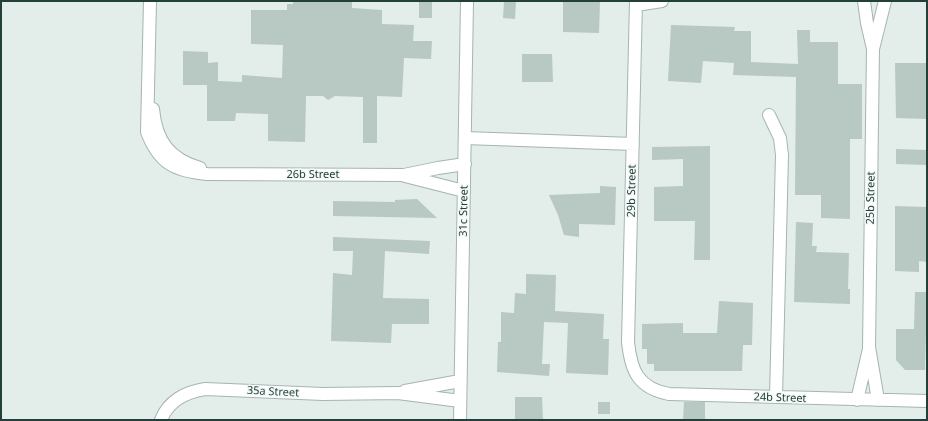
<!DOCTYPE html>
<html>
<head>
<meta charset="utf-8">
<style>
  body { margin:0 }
  #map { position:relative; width:928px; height:421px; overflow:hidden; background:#e3edea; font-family:"Noto Sans",sans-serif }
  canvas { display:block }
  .frame { position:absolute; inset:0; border:2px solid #223f3a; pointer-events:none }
</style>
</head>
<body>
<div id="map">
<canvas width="928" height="421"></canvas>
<div class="frame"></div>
</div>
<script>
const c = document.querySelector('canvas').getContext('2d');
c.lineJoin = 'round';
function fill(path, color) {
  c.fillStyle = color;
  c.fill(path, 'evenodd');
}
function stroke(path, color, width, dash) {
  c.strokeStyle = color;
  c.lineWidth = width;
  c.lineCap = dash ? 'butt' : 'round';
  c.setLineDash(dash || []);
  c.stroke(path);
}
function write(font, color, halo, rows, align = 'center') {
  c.font = font + ' "Noto Sans",sans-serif';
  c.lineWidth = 3;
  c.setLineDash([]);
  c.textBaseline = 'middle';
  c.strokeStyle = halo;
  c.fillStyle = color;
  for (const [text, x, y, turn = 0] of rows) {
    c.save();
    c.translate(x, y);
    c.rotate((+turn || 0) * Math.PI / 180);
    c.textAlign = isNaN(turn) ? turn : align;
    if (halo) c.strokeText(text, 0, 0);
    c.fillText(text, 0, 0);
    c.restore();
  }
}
fill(new Path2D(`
  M293,1h59v7l30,2v14l32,1 -1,16h19l-1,18 -27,-1 -2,39 -25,-1v47h-14v-46l-28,-1 -7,4 -5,-4h-17l-1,46 -37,-1v-27l-32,-1 -1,8h-28v-36h-24v-34l25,1v11l10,-1v19l24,1v-7l40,3 1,-33 -32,-1v-34h36v-6h6z
  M419,1h13v17h-13z
  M504,1h12l-1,18 -12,-1z
  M563,1h37l-1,32 -36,-1z
  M671,25l64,2 -1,4h17v31l47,2 -1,-34h13v12h28v42h24v55h-12v80l-29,-1v-23h-26l1,-118 -63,-2 1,-12 -31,-2 -2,22 -33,-2z
  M522,54h30l1,28h-31z
  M895,63h32v56l-31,-1z
  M710,146v114h-16l1,-39h-41v-34l29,-1v-27l-31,1v-13z
  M896,149l31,1v15l-31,-1z
  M600,186l16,1 -1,38 -36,-1v13l-15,-2 -6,-20 -9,-20 51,-2z
  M417,199l20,19 -104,-2v-15l62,1v-2z
  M895,206l32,1v55l-8,-1v11l-24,-1z
  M796,222l17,1 -1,23h5l-1,6 33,1 -1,36h2v15l-56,-2z
  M333,237l97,4 -1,13 -44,-3 -2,47 46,1v25h-37l-1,19 -60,-2 2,-68 19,2 1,-24h-20z
  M526,274l30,1 -1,36 49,3 -1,25h6l-1,36 -42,-2 2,-50 -24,-1 -2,42h8l-1,12 -52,-4 1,-30h3v-30l13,1 1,-20 11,1z
  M915,292h12l-2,78h-20l-9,-10v-31h18z
  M719,301l34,2 -1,42h-9l-1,26h-88v-7h-7v-15h-5v-25l41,-1v10h34z
  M515,397h27l1,23h-28z
  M598,402h12v12h-12z
  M684,402h21v18h-22z`), '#b8c8c3');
const minor = new Path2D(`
  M150,1l-3,131c12,31 27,39 60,42l197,1 34,-7 27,-4
  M636,1l-8,341c3,29 10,46 41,52l258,7
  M864,1l3,22 6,26
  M636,5l26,-4
  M153,109c3,32 16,50 47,59
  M769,115l11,23 2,17 -6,242
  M465,138l168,6
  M405,176l59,15
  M405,391l55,-10
  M857,400l12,-51
  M878,400l-9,-53 4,-298 12,-48
  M161,420c7,-19 25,-28 44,-31l118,5 75,-1 62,8
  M460,420l7,-419`);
stroke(minor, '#a5b5b2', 14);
stroke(minor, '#fff', 12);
write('11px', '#223f3a', '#f4f9f7', [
  ["26b Street",313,175],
  ["29b Street",632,191,-89],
  ["25b Street",871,198,-89],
  ["31c Street",464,211,-89],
  ["35a Street",273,392,3],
  ["24b Street",780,398,2]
]);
</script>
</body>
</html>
